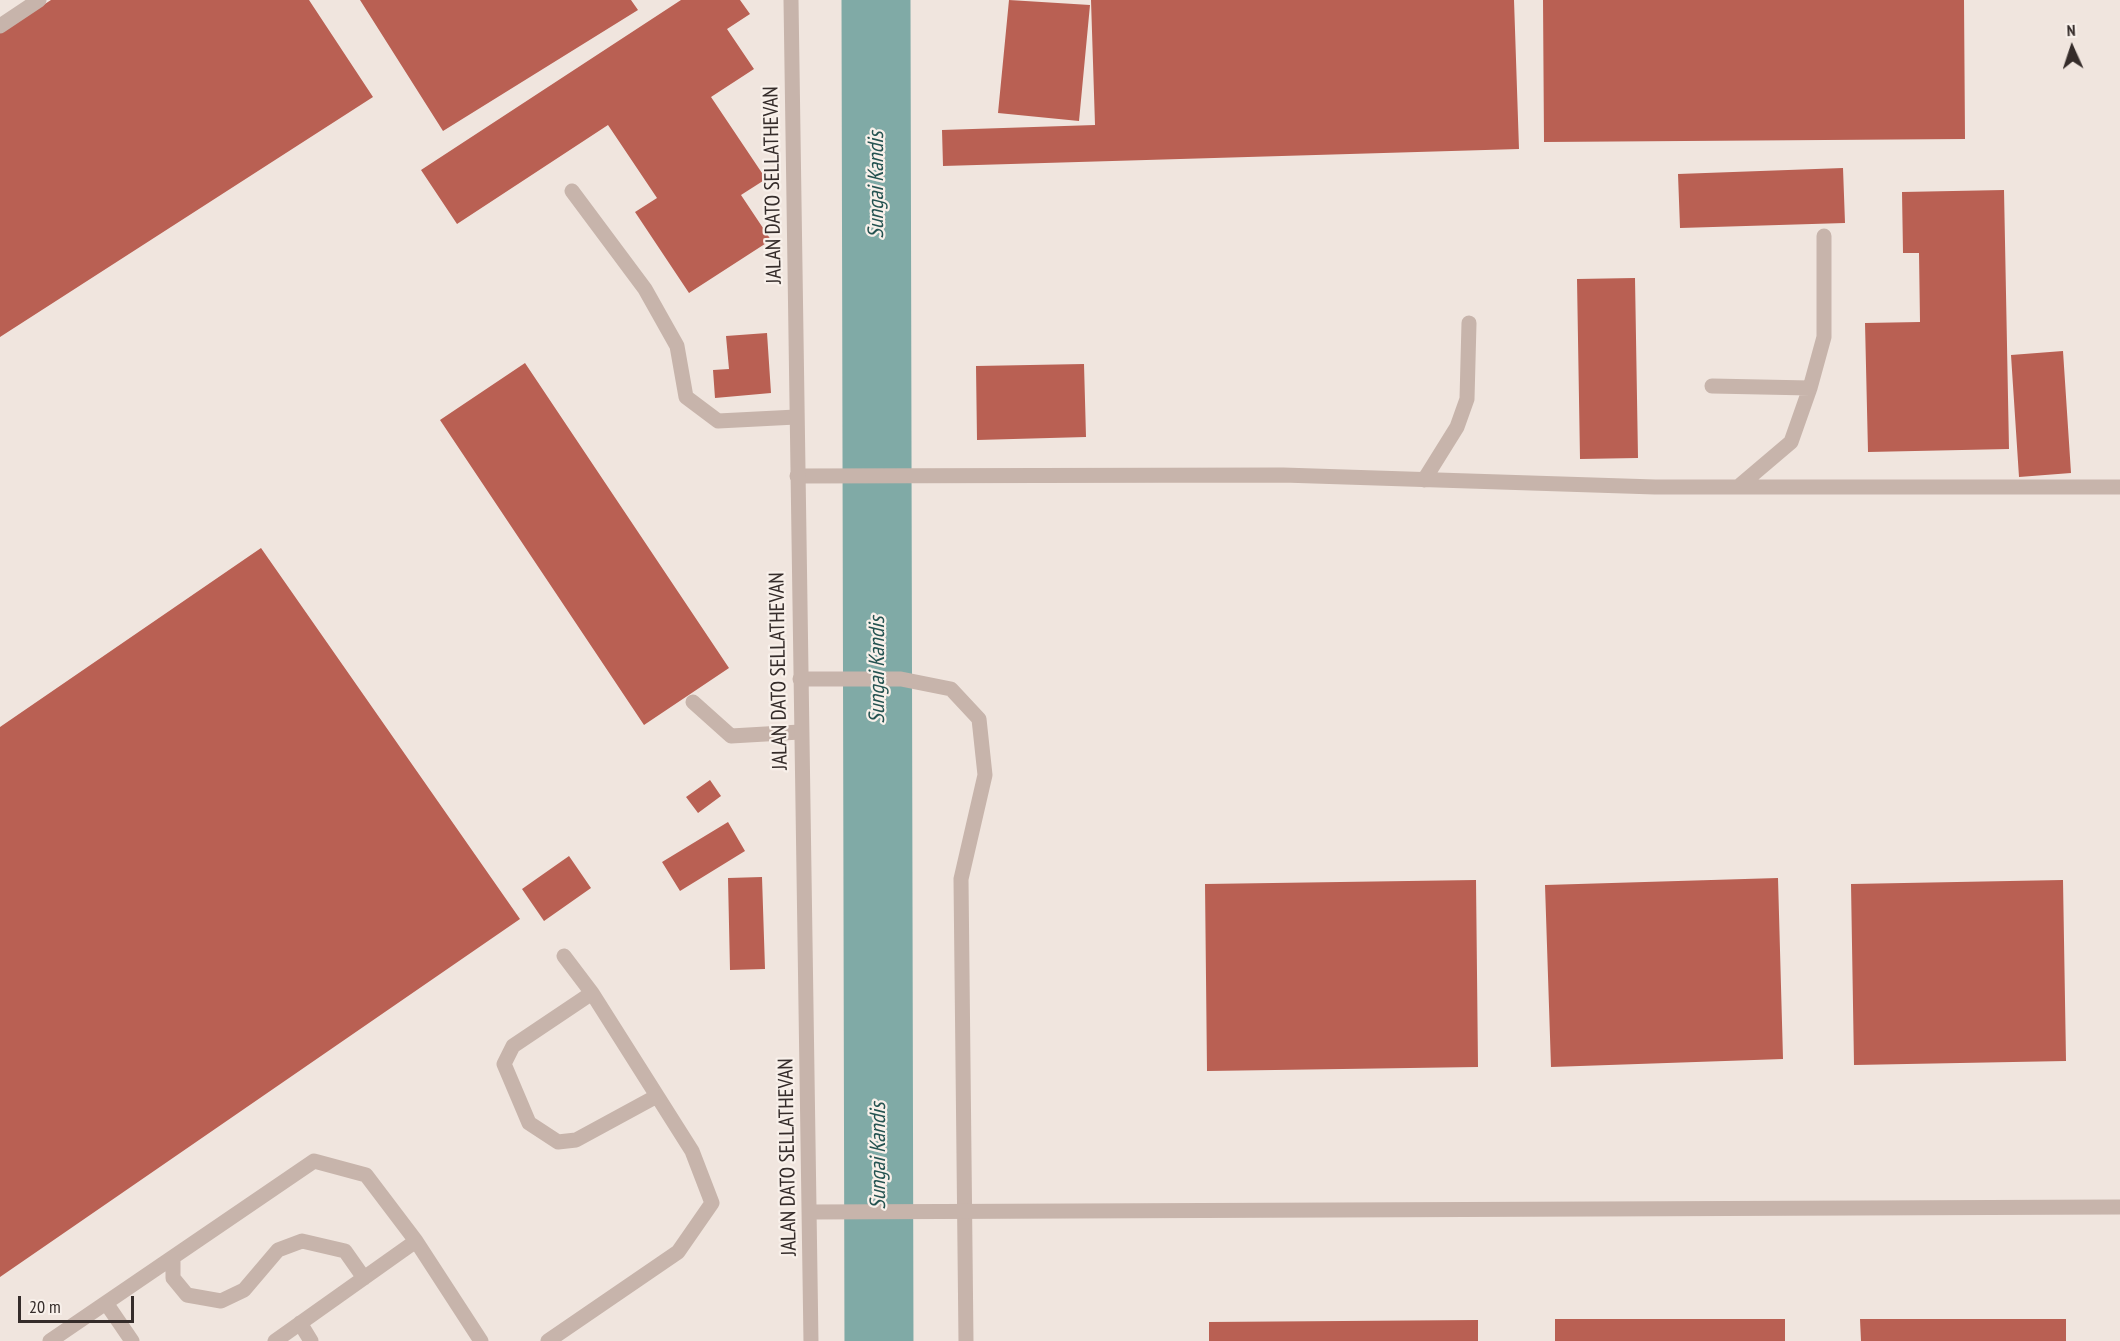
<!DOCTYPE html>
<html>
<head>
<meta charset="utf-8">
<style>
  body { margin:0 }
  #map { position:relative; width:2120px; height:1341px; overflow:hidden; background:#f0e5de; font-family:"PT Sans Narrow",sans-serif }
  canvas { display:block }
  .north { position:absolute; left:2042px; top:18px; width:60px; height:60px; -webkit-text-stroke:4px #f8f0ea; paint-order:stroke; rotate:357deg; font-size:16px; font-weight:700; line-height:24px; text-align:center; color:#352c2a }
  .north::after { content:''; display:block; margin:auto; width:21px; height:27px; background:#352c2a; clip-path:polygon(50% 0,100% 100%,50% 72%,0 100%) }
  .scale { position:absolute; left:18px; top:1296px; width:116px; height:27px; box-sizing:border-box; border:3px solid #352c2a; border-top:0; padding-left:8px; font-size:18px; line-height:21px; white-space:nowrap; color:#352c2a; -webkit-text-stroke:4px #f8f0ea; paint-order:stroke }
</style>
</head>
<body>
<div id="map">
<canvas width="2120" height="1341"></canvas>
<div class="north">N</div>
<div class="scale">20 m</div>
</div>
<script>
const c = document.querySelector('canvas').getContext('2d');
c.lineJoin = 'round';
function stroke(path, color, width, dash) {
  c.strokeStyle = color;
  c.lineWidth = width;
  c.lineCap = dash ? 'butt' : 'round';
  c.setLineDash(dash || []);
  c.stroke(path);
}
function fill(path, color) {
  c.fillStyle = color;
  c.fill(path, 'evenodd');
}
function write(font, color, halo, rows, align = 'center') {
  c.font = font + ' "PT Sans Narrow",sans-serif';
  c.lineWidth = 4.5;
  c.setLineDash([]);
  c.textBaseline = 'middle';
  c.strokeStyle = halo;
  c.fillStyle = color;
  for (const [text, x, y, turn = 0] of rows) {
    c.save();
    c.translate(x, y);
    c.rotate((+turn || 0) * Math.PI / 180);
    c.textAlign = isNaN(turn) ? turn : align;
    if (halo) c.strokeText(text, 0, 0);
    c.fillText(text, 0, 0);
    c.restore();
  }
}
stroke(new Path2D(`
  M876,0l3,1341`), '#80aaa6', 69);
fill(new Path2D(`
  M51,0h258l64,97 -373,240v-304z
  M360,0h271l7,10 -195,121z
  M681,0h59l10,14 -23,15 27,40 -43,28 55,82 -25,16 30,45 -82,53 -54,-81 22,-14 -49,-73 -151,99 -36,-54z
  M1009,0l81,5 -11,116 -81,-8z
  M1091,0h423l5,149 -576,17 -1,-36 153,-5z
  M1543,0h421l1,139 -421,3z
  M1843,168l2,55 -165,5 -2,-54z
  M2004,190l5,259 -141,3 -3,-129 55,-1 -1,-69h-16l-1,-61z
  M1635,278l3,180 -58,1 -3,-180z
  M767,333l4,60 -56,5 -2,-28 16,-1 -3,-33z
  M2063,351l8,122 -52,4 -8,-122z
  M525,363l204,305 -85,57 -204,-305z
  M1084,364l2,73 -109,3 -1,-74z
  M261,548l259,371 -520,358v-550z
  M710,780l11,16 -23,17 -12,-16z
  M728,822l17,29 -65,40 -18,-29z
  M569,856l22,32 -47,33 -22,-32z
  M762,877l3,92 -35,1 -2,-92z
  M1778,878l5,181 -232,8 -6,-182z
  M1476,880l2,187 -271,4 -2,-187z
  M2063,880l3,181 -212,4 -3,-181z
  M1555,1319h230v22h-230z
  M1860,1319h206v22h-205z
  M1478,1320v21h-269v-19z`), '#b96053');
stroke(new Path2D(`
  M0,26l39,-26
  M572,191l73,98 32,57 9,51 32,24 78,-4
  M1712,386l98,2
  M797,476l486,-1 372,12h465
  M1424,480l33,-53 10,-28 2,-76
  M1738,487l53,-45 19,-54 14,-51v-101
  M800,679h101l50,10 28,30 6,56 -24,104 5,462
  M693,702l38,34 69,-4
  M592,993l-79,53 -9,18 25,59 29,19 18,-2 81,-44
  M173,1257v21l14,17 34,6 23,-11 34,-40 24,-9 43,10 19,27
  M106,1303l26,38
  M300,1323l11,18
  M50,1341l264,-180 52,14 50,66 65,100
  M275,1341l141,-100
  M548,1341l130,-89 34,-49 -20,-52 -100,-158 -28,-37`), '#c7b4ab', 15);
stroke(new Path2D(`
  M791,0l20,1341
  M810,1212l1310,-5`), '#c7b4ab', 15);
write('21px', '#352c2a', '#f8f0ea', [
  ["JALAN DATO SELLATHEVAN",773,185,-91],
  ["JALAN DATO SELLATHEVAN",779,671,-91],
  ["JALAN DATO SELLATHEVAN",788,1157,-91]
]);
write('italic 22px', '#245250', '#f8f0ea', [
  ["Sungai Kandis",877,185,-90],
  ["Sungai Kandis",878,670,-90],
  ["Sungai Kandis",879,1156,-90]
]);
</script>
</body>
</html>
